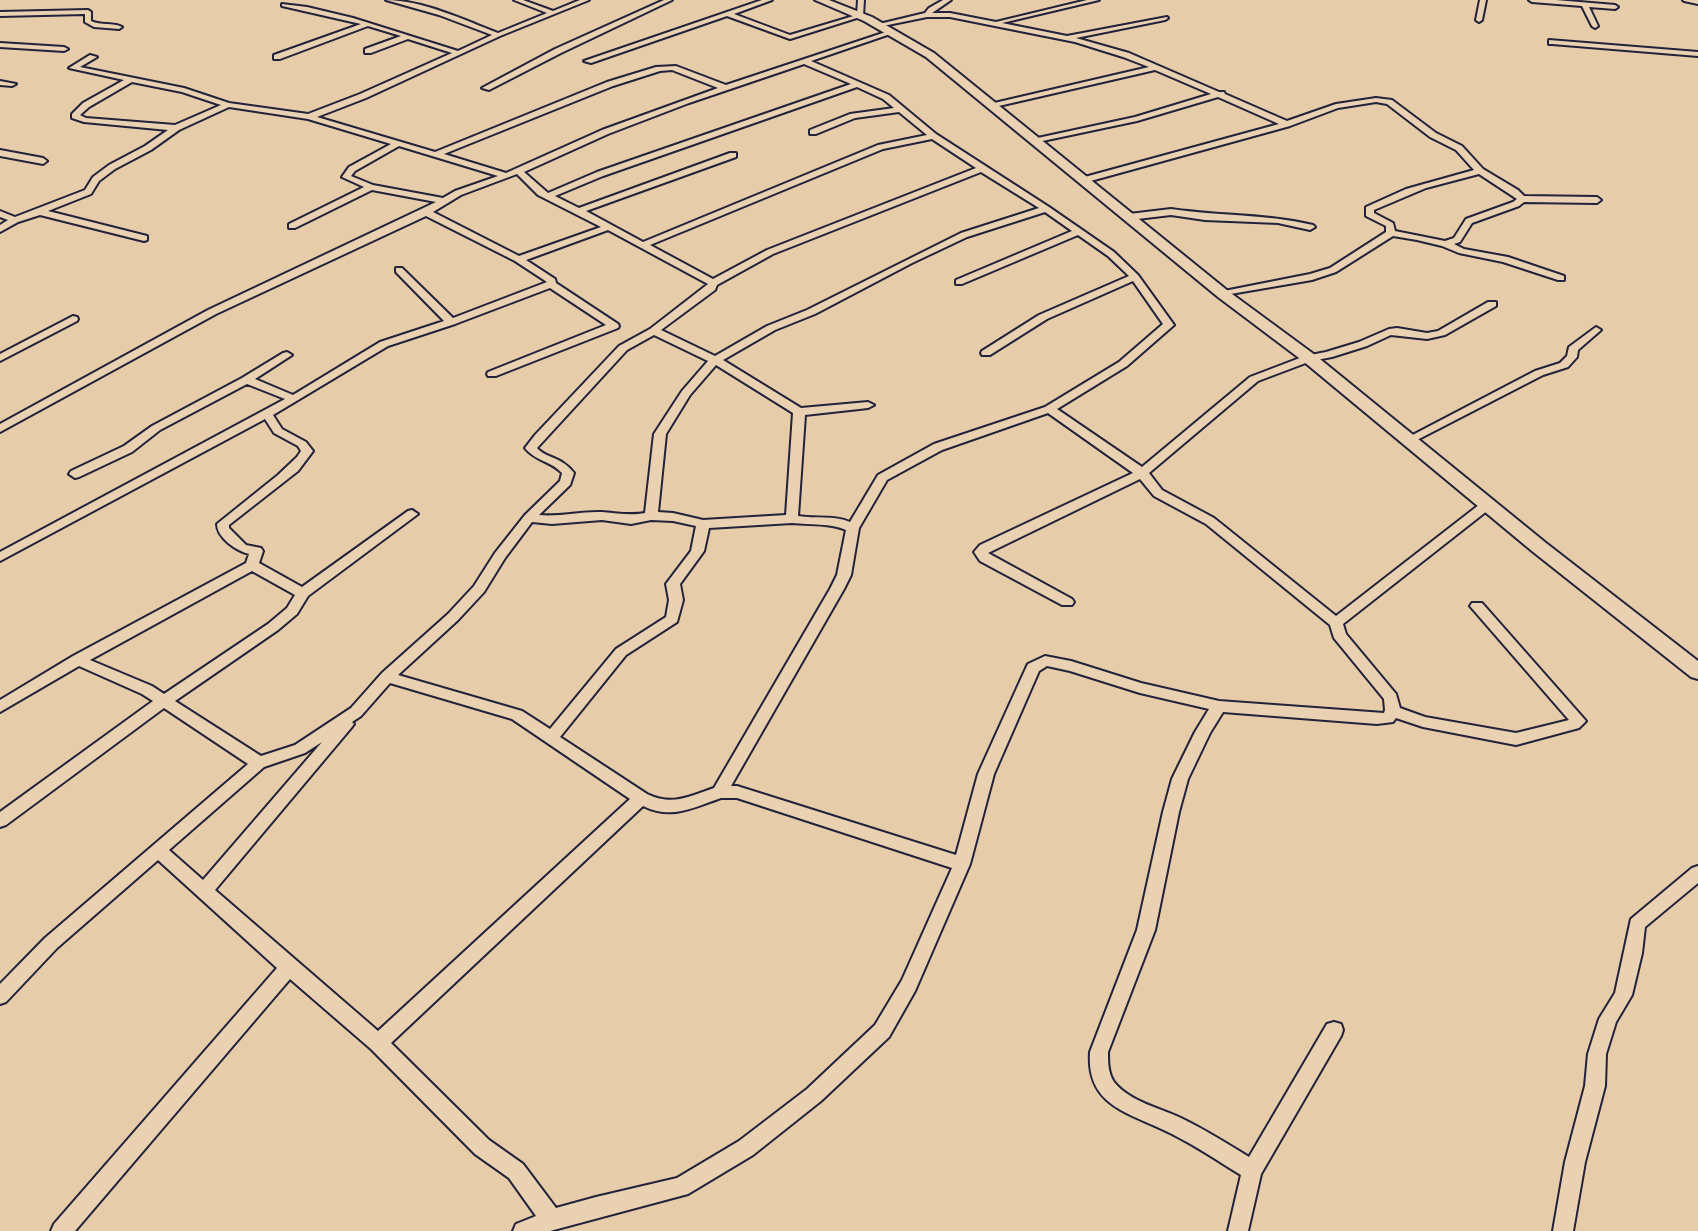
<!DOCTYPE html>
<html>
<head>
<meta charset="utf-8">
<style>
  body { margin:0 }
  canvas { display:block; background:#e7ccaa }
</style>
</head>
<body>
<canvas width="1698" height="1231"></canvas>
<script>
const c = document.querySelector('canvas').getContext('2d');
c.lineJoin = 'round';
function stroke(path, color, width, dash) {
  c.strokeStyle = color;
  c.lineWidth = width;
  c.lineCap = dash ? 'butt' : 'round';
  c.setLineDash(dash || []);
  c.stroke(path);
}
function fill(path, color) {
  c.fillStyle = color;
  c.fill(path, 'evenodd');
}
const street = new Path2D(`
  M386,0c36,0 78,20 112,33l49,-20 -33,-13h9l30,11 27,-11h9l-89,36 -134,62 -49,19 118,35 172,-70 49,-15 20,-1 50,19 163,-54h4v2l-82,28 78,34 47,39 113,73 65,45 24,23 36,50 -47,41 -70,43 85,58 108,-90 55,-21 21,-4 33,-10 30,-13 8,-1 30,5 11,-2 50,-29h8v4l-51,29 -18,4 -36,-4 -24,11 -35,11 -21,4 -53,20 -109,92 13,17 52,28 122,98 148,-115h8l2,3 -2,3 -149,117 3,10 50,60 4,14 25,9 91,16 53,-13 -99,-114 2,-3h10l104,118 -7,7 -63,17 -93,-18 -27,-9 -3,4 -16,2 -154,-12 -13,21 -22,46 -9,33 -24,118 -47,122c0,10 0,21 6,30 17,21 48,26 71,38 22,11 43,24 64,37l78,-133 7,-2 7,2 2,6 -2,6 -80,138 -13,57h-20l13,-56c-23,-14 -45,-29 -69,-41 -40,-21 -86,-26 -82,-82l47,-122 26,-118 9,-33 23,-47 14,-23 -69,-16 -70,-22 -23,-5 -8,5 -45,103 -24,90 -55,127 -26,46 -68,64 -68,54 -65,39 -138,37h-37l3,-7 20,-8 -27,-38 -34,-24 -104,-105 -81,-70 -215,252h-24l3,-7 223,-256 -119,-108 -101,88 -51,54 -6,2v-20l45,-46 203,-174 -84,-56 -158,117 -6,2v-15l153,-111 -11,-7 -63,-28 -79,46v-12l73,-44 173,-93 3,-9c-12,-3 -32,-16 -32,-30l61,-49 19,-18 4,-6 -3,-5 -24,-13 -9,-14 -265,142v-9l285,-153 -38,-15 -87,46 -28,22 -53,25 -4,1 -6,-4 2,-3 53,-25 28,-20 90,-48 41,-25 4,-1 5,3 -37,24 38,16 87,-53 64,-21 -48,-49v-4h6l51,50 94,-36 -32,-21 -89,-45 -210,98 -216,118v-8l208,-114 228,-108 -64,-12 -77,38h-6v-4l75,-37 -22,-10 7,-10 42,-23 -83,-25 -79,-12 -50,23 -28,20 -36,19 -16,12 -8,13 -43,17 99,25v4l-3,1 -104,-26 -22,7 -18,10v-7l8,-5 -8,-3v-6l15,6 70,-27 8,-13 16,-12 36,-19 23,-16 -84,-8 -12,-4v-4l11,-11 41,-23 -55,-12 21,-13 7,2 -17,10 104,21 45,15 79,11 52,-20 92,-41 -44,-14 -37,14h-6v-4l36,-13 -33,-10 -88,33h-6v-4l87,-31 -79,-18v-2l25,3 46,11 105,33 34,-16 -53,-20zM804,64l47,20 -254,88 -49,21 -24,-21 84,-38 81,-31zM672,70l46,18 -116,42 -96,43 -62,-19 169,-68 47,-15zM132,82l50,10 39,13 -46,20 -89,-7 -6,-3 9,-8zM857,87l26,12 11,9 -44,6 -40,16v4h6l39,-16 44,-6 28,23 -49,10 -235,97 -57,-31 150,-54v-4h-6l-151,55 -24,-12 48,-20zM932,139l44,29 -209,82 -54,29 -63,-34 233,-96zM399,146l99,30 -43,15 -12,7 -70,-13 -22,-9 4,-5zM981,172l58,36 -78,25 -154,77 -40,16 -52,30 -54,-26 54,-40 2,-5 56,-31zM517,174l21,21 63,32 -82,29 -86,-44 28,-17zM1045,212l27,19 -116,49v4h6l116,-49 30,21 21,20 -90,39 -57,36 -1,2 1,2h8l57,-36 86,-38 30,43 -44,38 -74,45 -111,37 -56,31 -28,47c-16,-7 -34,-3 -52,-6l7,-101 63,-7 6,-3 -6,-3 -67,6 -78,-48 52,-30 40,-16 97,-51 55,-26zM608,230l100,54 -58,45 -31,17 -84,89 -10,13c10,13 26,13 37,25l-2,8 -35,34 -30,38 -21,33 -26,28 -66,59 -31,35 -56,37 -34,11 -86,-55 103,-71 19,-16 11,-18 110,-82 -6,-4 -4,1 -106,76 -43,-24 4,-12 -2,-3 -15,-3 -17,-17v-3l69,-54 15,-20 -7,-9 -24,-13 -9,-14 115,-69 67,-22 95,-36 56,37 -118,47 -1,2 1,2h8l122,-48 1,-2 -1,-2 -62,-41 -1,-4 -29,-19zM654,335l54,26 -26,30 -28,43 -9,79c-15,3 -27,0 -43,-1 -21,-1 -42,5 -63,3l31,-30 4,-12c-13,-17 -27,-14 -37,-25l90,-98zM716,365l77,48 -7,102 -83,5 -30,-7 -15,-1 8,-78 24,-39zM1048,413l85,60 -153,72 -6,7 6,9 82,44h10l2,-3 -2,-3 -84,-46 152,-74 14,17 52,28 124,101 4,13 50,61 1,11 -1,3 -165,-12 -78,-18 -70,-22 -26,-5 -17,8 -2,4 -48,106 -22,81 -219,-69h-6l113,-197 7,-14 8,-47 28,-48 55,-30zM602,520l29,4 20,-4 22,1 23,5 -5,25 -25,33 3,16 -3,17 -50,32 -66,80 -28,-18 -124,-36 60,-55 26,-28 21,-34 27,-36 20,2zM792,523c18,2 39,0 54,7l-9,45 -7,14 -116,199c-26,9 -41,18 -67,6l-87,-57 66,-82 51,-33 6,-22 -3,-16 24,-33 5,-23zM252,571l43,24 -8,13 -19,16 -104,70 -12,-8 -62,-26zM390,683l122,36 118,80 -252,232 -163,-141 136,-162 3,-4 -2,-2 9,-6zM322,742l-119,138 -34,-30 95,-83 41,-14zM721,798h16l215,70 -50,112 -27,45 -68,64 -68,52 -62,37 -81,19 -40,11 -33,-44 -34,-24 -98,-97 252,-237c29,14 49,2 78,-8z
  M664,0h8l-111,53 -72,37 -7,-2 73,-39z
  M762,0h10l-38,14 56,21 67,-20 1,-15h6l-1,16 -73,23 -63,-23 -136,47 -7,-2z
  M943,0h8l-19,13h18l46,9 91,-22h12l-97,23 65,13 100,-19 1,1 -3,2 -89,18 53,15 90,39h5l1,2 62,27 49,-17 40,-6 16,2 44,33 26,13 21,23 35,21 6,6 73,1 4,3 -4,3 -73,-1 -5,4 -47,17 -12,19 -6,2 10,5 44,8 56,19v4h-6l-55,-18 -44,-9 -17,-7 -25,-6 -24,-4 -57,36 -24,8 -93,16v-4l91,-18 20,-6 56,-36v-6l-20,-10v-9l40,-18 68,-19 -18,-20 -26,-13 -43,-33 -11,-2 -38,6 -48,18 -203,56h-6v-4l198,-54 -61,-27 -81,24 -104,22v-4l102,-22 76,-23 -56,-24 -165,38v-4l159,-37 -26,-10 -48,-15 -125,-25h-23l-49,10 -3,-2 50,-12 4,-5zM1479,174l38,25 -4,3 -47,17 -12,19 -9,3 -50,-10 -2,-8 -19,-10v-3l52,-22z
  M1480,0h6l-4,20 -3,2 -3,-2z
  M1529,0h27l59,5 3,2 -3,2 -26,-2 9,19 -3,2 -3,-2 -10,-20 -50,-4z
  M1683,0h15v4l-14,-3z
  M88,10l3,2v9c10,5 22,1 31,6l-3,2 -25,-2 -9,-5v-8l-85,2v-4z
  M1549,40l149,12v4l-146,-12h-3z
  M0,43l64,4 4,2 -4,2 -64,-4z
  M0,81l16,3 -4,2 -12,-1z
  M0,150l43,8 4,3 -4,3 -43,-8z
  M1171,209c47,7 96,5 142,16l2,2 -5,3 -32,-7 -73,-3 -34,-5 -42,5 -5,-3 5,-3z
  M73,316l4,1 1,2 -1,2 -77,40v-7z
  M1596,327l5,3 -23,20 -1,7 -9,10 -25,8 -130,67 -4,2 -6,-4 132,-69 25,-8 7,-7 2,-9z
  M1698,866v17l-53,44 -3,26 -10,42 -16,27 -10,32 -1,32 -20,76 -12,69h-20l12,-69 20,-76 3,-32 11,-35 16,-26 16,-74 61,-51z`);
const secondary = new Path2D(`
  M815,0h14l43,17 62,36 294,238 87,64 231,188 152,118v18l-7,-2 -159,-126 -229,-190 -85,-64 -292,-240 -62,-36z`);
stroke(street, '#22223b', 4);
stroke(secondary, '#22223b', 4);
fill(street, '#e9d1b1');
fill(secondary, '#e9d1b1');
</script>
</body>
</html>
